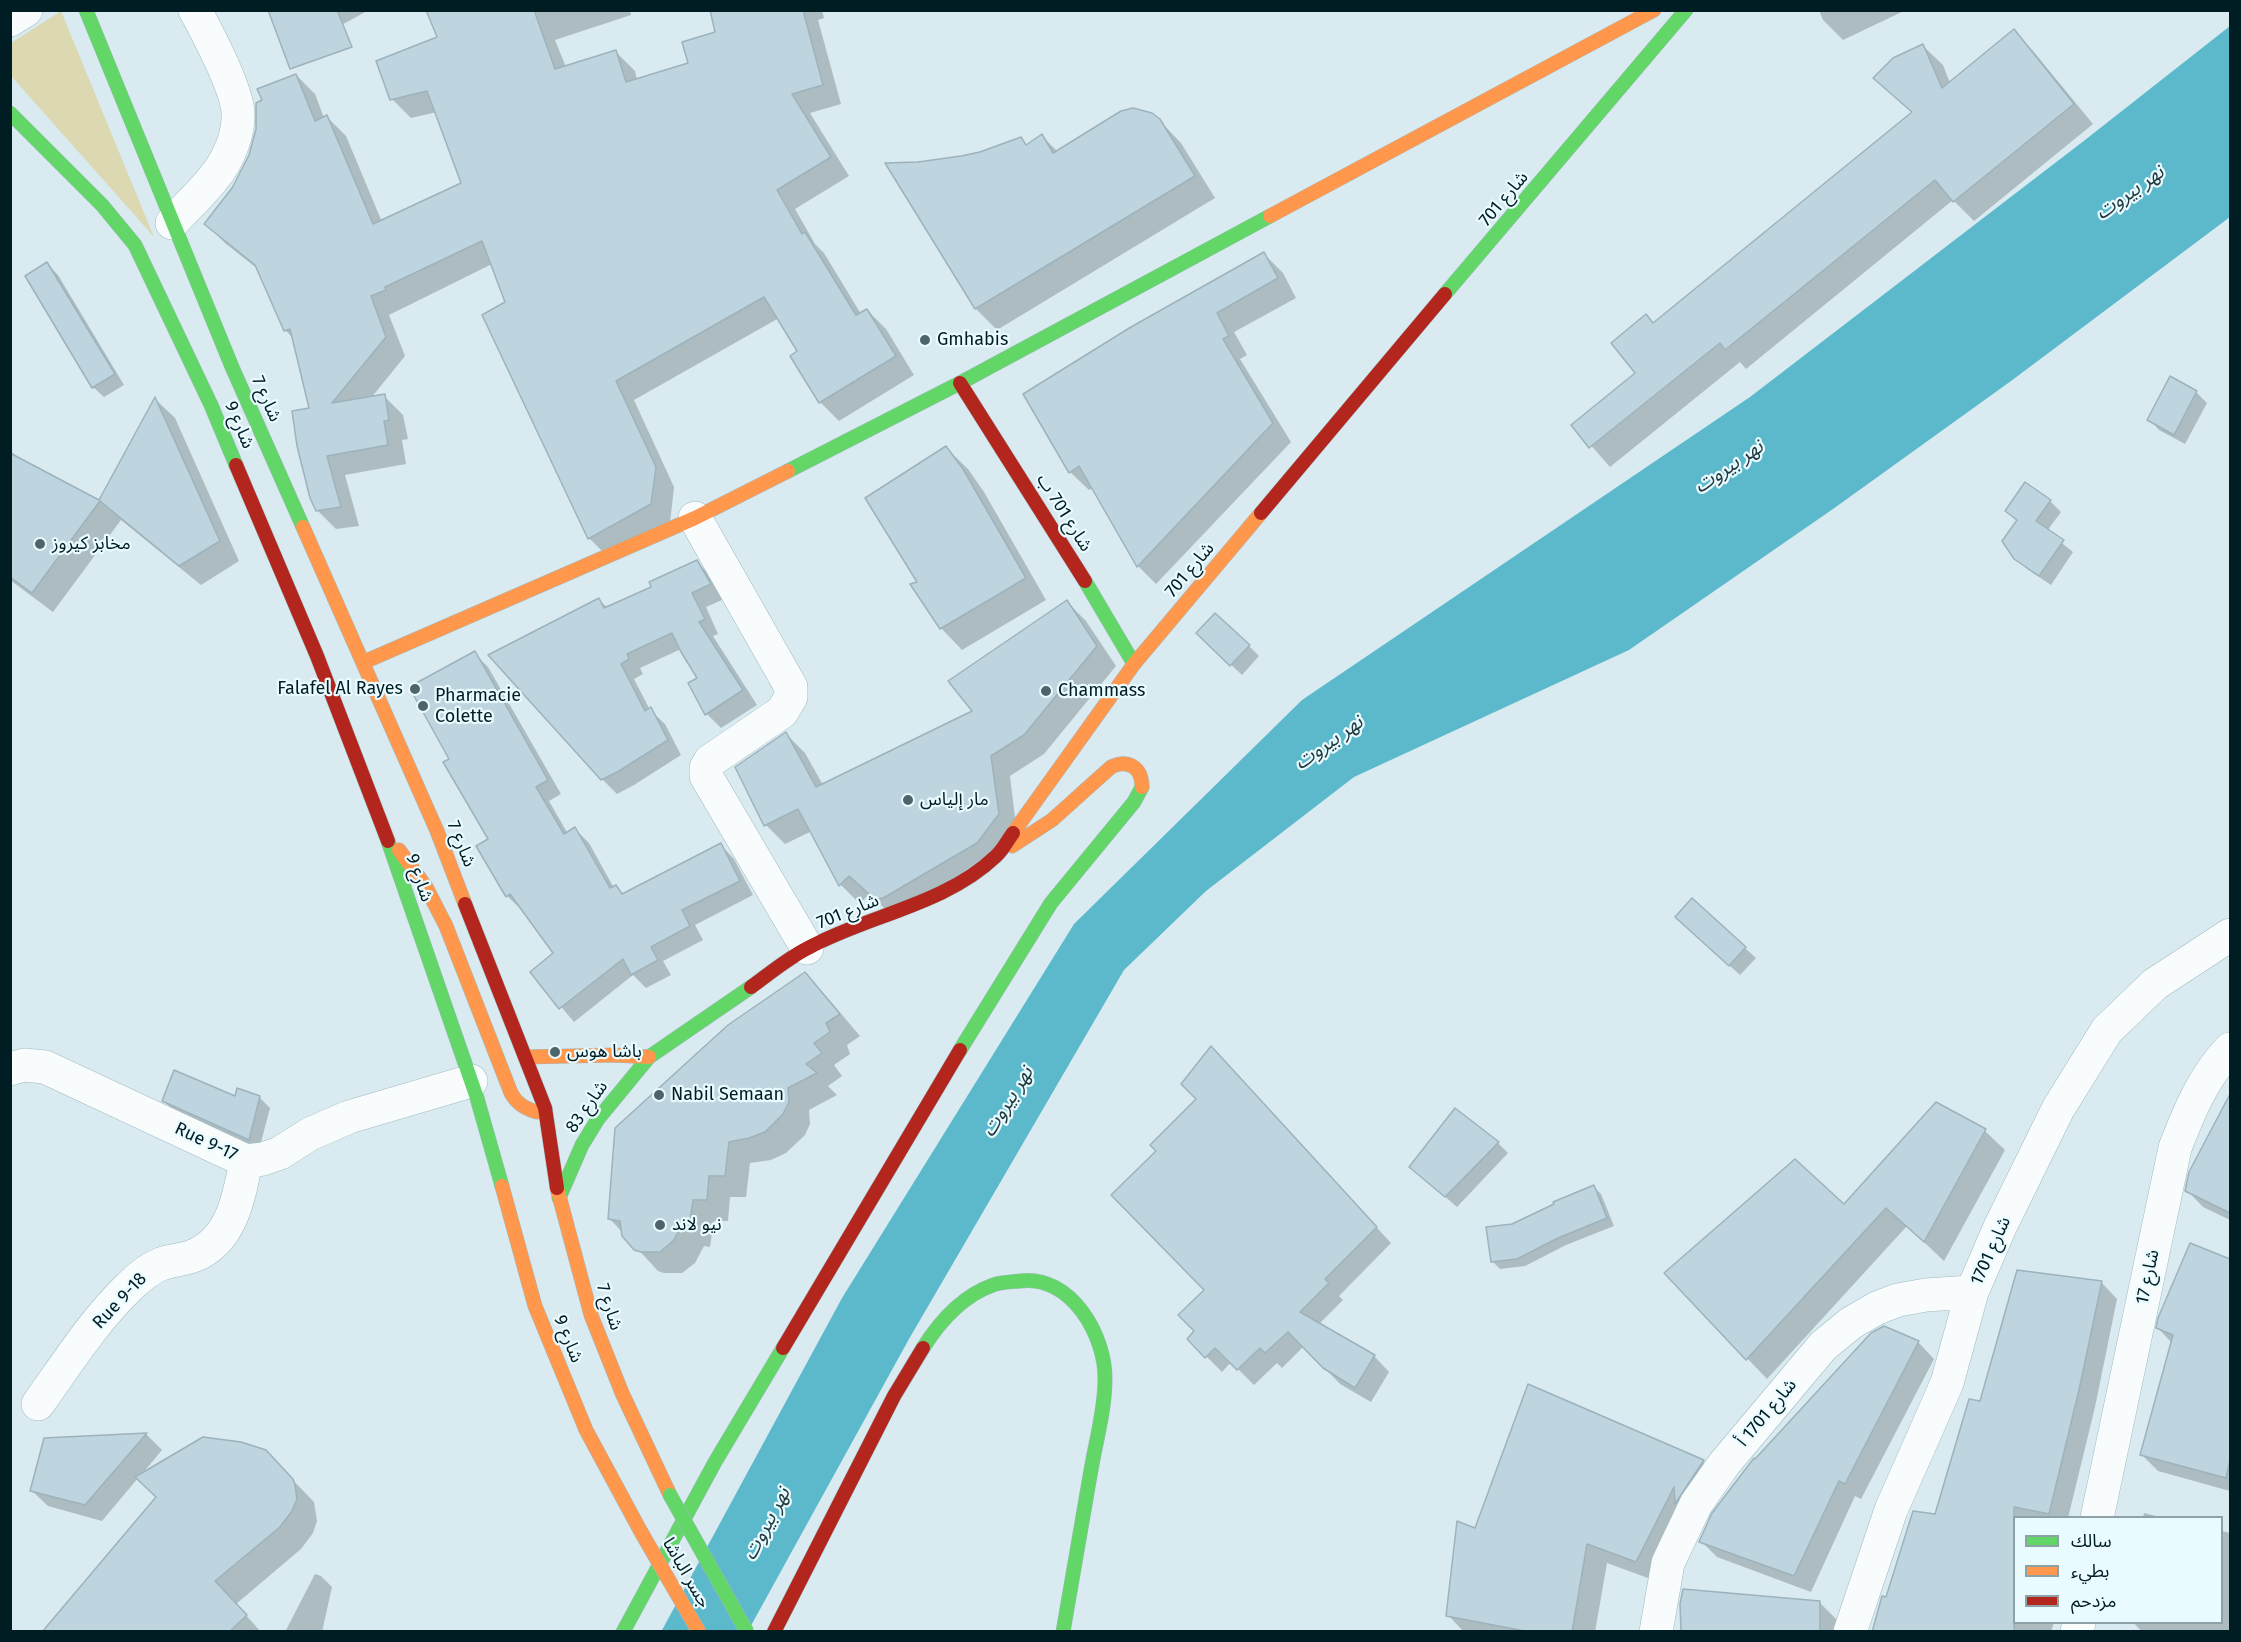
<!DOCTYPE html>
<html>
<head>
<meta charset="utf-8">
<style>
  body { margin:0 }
  #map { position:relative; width:2241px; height:1642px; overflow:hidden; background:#d9ebf0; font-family:"Fira Sans","Noto Sans Arabic",sans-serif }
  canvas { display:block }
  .frame { position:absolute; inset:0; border:12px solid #001d23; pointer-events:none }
  .legend { position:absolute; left:2013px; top:1516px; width:210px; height:108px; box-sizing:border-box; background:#eafbff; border:2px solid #8ca2a7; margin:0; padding:8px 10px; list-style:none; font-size:18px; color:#001d23 }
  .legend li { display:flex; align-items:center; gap:12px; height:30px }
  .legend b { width:30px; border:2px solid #8ca2a7 }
</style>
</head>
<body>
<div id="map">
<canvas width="2241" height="1642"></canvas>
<div class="frame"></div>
<ul class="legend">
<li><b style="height:8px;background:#63d668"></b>سالك</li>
<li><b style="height:8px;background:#ff974d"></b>بطيء</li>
<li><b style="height:8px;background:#b3261e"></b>مزدحم</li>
</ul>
</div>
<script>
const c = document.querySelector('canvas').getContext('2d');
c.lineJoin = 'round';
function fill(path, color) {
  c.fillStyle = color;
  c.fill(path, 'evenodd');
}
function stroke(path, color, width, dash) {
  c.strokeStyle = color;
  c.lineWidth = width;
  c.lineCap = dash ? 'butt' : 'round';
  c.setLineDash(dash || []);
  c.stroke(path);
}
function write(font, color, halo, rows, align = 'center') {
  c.font = font + ' "Fira Sans","Noto Sans Arabic",sans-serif';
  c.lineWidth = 4.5;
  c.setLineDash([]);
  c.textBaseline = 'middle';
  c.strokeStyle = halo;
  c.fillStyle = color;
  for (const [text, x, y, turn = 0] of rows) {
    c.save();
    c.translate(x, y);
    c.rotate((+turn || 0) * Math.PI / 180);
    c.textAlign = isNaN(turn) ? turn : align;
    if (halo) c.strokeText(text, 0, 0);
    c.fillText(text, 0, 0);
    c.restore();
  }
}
fill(new Path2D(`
  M61,11l93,226 -143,-161v-33z`), '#dbd8b2');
fill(new Path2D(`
  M2230,26v191l-219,164 -178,128 -204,141 -275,127 -148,114 -82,79 -215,369 -161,292 -87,1 181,-334 232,-374 228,-224 448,-303 335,-257z`), '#5cb9cc');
fill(new Path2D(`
  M269,10h100l-75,41z
  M429,10h201l1,5 -76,25 11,27 50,-15 19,19 2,9 53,-16 27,-31 -6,-23h111l2,8 -6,2 23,84 -31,9 39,63 -54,33 20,35 9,9 37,61 6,-4 19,19 28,46 -75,46 -19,-19 -21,-50 -20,-34 -145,82 40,87 -4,36 -62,34 -19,-19 -97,-274 -103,51 16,41 -34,42 13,-2 19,19 5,24 -6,1 4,24 -61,11 14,51 -23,3 -19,-19 -6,-101 -16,-69 -10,-10 -26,-60 -34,-27 -19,-19 27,-35 63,-114 19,19 9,24 3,-1 19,19 36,86 81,-39 -26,-71 -26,6 -19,-19 47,-61z
  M1819,10h87l-63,30 -20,-20z
  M2014,31l19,20 60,73 -119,97 -21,-21 -207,169 -6,-7 -130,105 -37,-42 64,-52 17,-49 259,-210 -38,-36 48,-32 20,19 7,18z
  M1159,120l22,23 34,55 -218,132 -21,-21 -88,-145 30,-1 62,-10 41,-14 6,7 15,-10 16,16z
  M1264,254l19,19 13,25 -62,34 13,23 -7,4 51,83 -135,142 -18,-18 -45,-78 -4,2 -19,-18z
  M47,264l11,11 66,110 -20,12 -11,-10z
  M2171,378l25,14 11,11 -22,41 -26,-14 -10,-11z
  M155,399l20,19 64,143 -38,24 -80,-65 -68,92 -43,-32v-124l3,-3 11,9 76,40z
  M946,448l22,21 16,23 62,108 -84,50 -21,-22 -21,-45z
  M2050,501l11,11 -14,19 26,21 -22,33 -24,-16 -11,-11 2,-36 -11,-11z
  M697,562l15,15 12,22 -18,8 12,27 -5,2 44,69 -36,23 -14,-14 -8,-36 -18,-29 -41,19 3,6 -9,5 16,31 15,14 16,31 -47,30 -17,9 -15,-15 -3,-179 9,8 45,-21z
  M1067,602l19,19 30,45 -72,88 -34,22 7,58 -121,85 -27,-25 -9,10 -19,-19 -29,-54 -27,13 -19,-19 20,-91 19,19 18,32 151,-74z
  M1209,644l40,2 10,10 -17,19z
  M474,653l14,14 73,127 -12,7 19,33 7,-5 14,14 25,45 2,-1 8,8 97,-50 13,14 19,36 -58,30 8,15 -40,21 8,14 -25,13 -13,-13 -59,47 -42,-50 23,-18 -32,-46 -2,1 -14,-13 -17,-56 -39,-80z
  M1688,928l57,20 11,10 -16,17z
  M805,974l21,22 34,40 -13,9 3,9 -16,11 8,11 -14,10 9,9 -28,15 1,14 -5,11 -19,18 -15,7 -21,3 -4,34h-16l-2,24h-14l-4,26 -6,-1 -9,17 -13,10h-18l-6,-2 -48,-52z
  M1211,1048l180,195 -52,53 4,4 -24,24 55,32 15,16 -18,30 -31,-18 -36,-38 -22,22 -5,-5 -23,22 -23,-23 -9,10 -33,-33 7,-8 10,-41 -48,-139 41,-52z
  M259,1097l11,11 -11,42 -85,-39 -10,-10z
  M1937,1104l48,27 20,19 -61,111 -37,-35 -140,153 -101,-106 179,-67z
  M2226,1105l4,2v113l-27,-13 -16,-17z
  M1498,1143l10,10 -51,54 -46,-40z
  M1594,1187l7,7 13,32 -48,19 -41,21 -25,3 -8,-8 20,-36z
  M2191,1245l39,16v230l-72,-20 -16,-16 30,-112 -14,-15z
  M2101,1282l16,17 -22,108 -27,111h-54v104h40l-3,10h-177l13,-33 49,-84 45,-113z
  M1918,1342l16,17 -73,140 -6,-3 -44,96 -94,-35 -16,-16z
  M146,1434l16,16 -20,24h145l27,28 3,19 -4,12 -12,16 -65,55 25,28h-217l114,-134 -20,-20 -36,43 -54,-15 -17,-16 14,-51z
  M1703,1462l19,19 -66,100 -49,-18 -12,69h-131l-16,-17 28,-85z
  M2144,1513l20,5h-21z
  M2222,1531l8,2v99h-88l-9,-10h89z
  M315,1574l6,2 11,11 -10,45h-37z
  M1820,1603l16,16v13h-153z`), '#0003');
const building = new Path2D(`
  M268,10h69l15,37 -62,22z
  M426,10h108l21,59 61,-19 10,32 62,-19 -6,-21 33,-10 -5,-22h93l20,75 -31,9 39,63 -54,33 25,44 3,-2 51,83 11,-6 29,47 -77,47 -29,-47 7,-5 -33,-54 -148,84 40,86 -5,37 -63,35 -106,-224 23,-13 -23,-61 -97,46 1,3 -15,6 15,41 -54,66 53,-9 4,26 -5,1 4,24 -61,11 14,51 -25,4 -6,-13 -13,-52 -5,-35 17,-3 -19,-79 -6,2 -29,-66 -51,-41 28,-36 17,-33 7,-26v-26l6,-3 -5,-11 39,-15 19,47 12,-6 46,109 88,-41 -34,-92 -37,9 -14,-39 61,-24z
  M2014,29l60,75 -121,98 -18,-22 -210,170 -5,-7 -131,105 -18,-23 64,-52 -24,-30 35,-29 7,9 259,-211 -39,-34 20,-20 30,-14 19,44z
  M1133,108l19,5 8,6 35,57 -220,133 -90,-146 33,-1 43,-6 19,-4 41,-15 5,8 16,-11 11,19 68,-42z
  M1264,252l14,26 -61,35 12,23 -6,3 50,84 -136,144 -58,-101 -10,7 -46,-79 108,-67z
  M47,262l68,112 -23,14 -67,-112z
  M2170,376l27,15 -23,44 -27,-15z
  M155,397l65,144 -41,25 -79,-65 -68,92 -22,-16v-124l89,47z
  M946,446l17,23 63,109 -86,51 -30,-45 7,-2 -52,-84z
  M2025,482l26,18 -15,21 28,19 -25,36 -25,-17 -12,-18 15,-21 -12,-9z
  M697,560l14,24 -19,9 13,26 -6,3 44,68 -38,25 -17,-32 9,-5 -16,-26 -9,-19 -45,21 2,5 -8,5 24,47 6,-4 17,33 -49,31 -18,9 -113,-125 111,-57 5,10 47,-21 -2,-5z
  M1067,600l30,46 -73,89 -33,21 8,58 -22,29 -92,54 -9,3 -27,-24 -10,10 -41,-77 -34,17 -29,-59 51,-35 30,55 156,-76 -24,-30z
  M1215,613l35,32 -20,21 -34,-33z
  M475,651l73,129 -12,7 28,47 11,-7 35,61 6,-3 6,9 99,-51 19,38 -58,29 8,16 -39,21 7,13 -27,15 -8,-16 -64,50 -29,-37 23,-19 -43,-59 -4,3 -30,-51 12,-7 -45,-77 6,-3 -40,-72z
  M1692,898l54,49 -17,19 -54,-49z
  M805,972l35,42 -14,9 4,9 -16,11 8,10 -16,11 11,9 -29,15 1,14 -6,12 -18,18 -16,6 -20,4 -4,34h-16l-2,24h-14l-4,26 -7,-1 -9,16 -13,11h-19l-7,-2 -12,-14 -2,-15 -12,-2 7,-91 113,-103z
  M1211,1046l166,181 -52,52 4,4 -29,29 75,43 -20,33 -32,-20 -35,-36 -23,21 -5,-5 -23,22 -22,-22 -10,10 -18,-19 7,-8 -16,-16 26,-25 -93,-95 45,-44 -6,-6 46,-46 -15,-15z
  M174,1070l61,26 2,-8 23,8 -11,44 -87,-39z
  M2230,1094v119l-45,-22 4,-19z
  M1936,1102l50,27 -62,113 -38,-34 -140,152 -82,-87 131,-114 49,45z
  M1455,1108l44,34 -54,55 -36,-30z
  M1594,1185l13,33 -49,20 -41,21 -26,3 -5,-35 26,-3 42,-20 -1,-2z
  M2190,1243l40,16v201l-4,18 -86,-23 33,-120 -17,-7 2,-10z
  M2017,1270l85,11 -23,109 -30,124 -35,-7v125h-142l10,-36 4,1 27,-86 22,3 34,-115 11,2z
  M1884,1326l35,15 -74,143 -6,-3 -45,95 -95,-34 13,-29 42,-55 1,1 116,-126z
  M1528,1384l176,76 -29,44 -1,-17 -38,75 -49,-18 -15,88h-42l-84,-16 11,-95 18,7z
  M147,1433l-62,72 -55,-14 14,-53z
  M203,1437l38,5 25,8 27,29 2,6 2,14 -5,12 -12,16 -65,54 32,34 -18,17h-187l114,-135 -21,-20z
  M1683,1589l137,12v31h-139l-1,-28z`);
fill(building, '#bed4de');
stroke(building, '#9cb2bc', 1.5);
const street = new Path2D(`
  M10,20l16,-10
  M172,223c16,-18 35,-34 49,-55 10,-16 18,-37 17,-56 -2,-25 -30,-78 -43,-102
  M695,518l96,169v10l-9,15 -72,49 -4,7v8l101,172
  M10,1069l14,-4 21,2 201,94 17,-2 17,-6 30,-19 39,-17 122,-36
  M38,1404c28,-39 55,-82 90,-116 10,-10 20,-19 33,-24 10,-4 22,-4 32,-8 39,-15 46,-59 53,-95
  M2097,1518l78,-370c14,-36 28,-71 55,-99
  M1656,1632l12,-69 28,-59 28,-40 99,-118 28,-23 26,-15 21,-8 28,-5 46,-3
  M1850,1632l41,-122 56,-127 25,-91 28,-65 58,-118 49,-79 48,-46 75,-49
  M2077,1632l2,-10`);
const fast = new Path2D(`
  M86,10l146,357 71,160
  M10,113l92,92 33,40 76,160 25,60
  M1445,294l241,-284
  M788,471l172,-88 310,-167
  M1085,581l49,83
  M388,841l89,257 25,88
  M960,1050l91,-147 83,-101 8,-15
  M559,1198l23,-53 16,-26 51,-62 102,-70
  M923,1348c17,-27 39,-52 70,-63 8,-3 18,-3 27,-4 51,-7 86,55 85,99 0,29 -9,61 -14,90 -9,54 -19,108 -28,162
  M623,1632l92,-170 68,-114`);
const slow = new Path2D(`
  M1270,216l384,-206
  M303,527l134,304 28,73
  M364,662l331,-144 93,-47
  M1013,833l121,-169 127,-151
  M1012,846l40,-26 59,-53c17,-8 31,0 31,20
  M399,850l27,37 20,39 65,167c6,11 14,16 26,19l8,-4
  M525,1057l90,-2 34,2
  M502,1186l33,120 51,124 55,102
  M557,1188l34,127 31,78 48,102`);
const jam = new Path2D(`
  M960,383l125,198
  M236,465l81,191 71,185
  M1261,513l184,-219
  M465,904l80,204 12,80
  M751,987c18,-13 37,-29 57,-39 60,-33 137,-43 188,-92 7,-6 11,-15 17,-23
  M783,1348l177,-298
  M774,1632l120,-236 29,-48`);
stroke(street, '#9fbac0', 34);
stroke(fast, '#9fbac0', 15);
stroke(slow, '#9fbac0', 15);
stroke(jam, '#9fbac0', 15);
stroke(street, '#f9fcfd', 33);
stroke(fast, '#63d668', 14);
stroke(slow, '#ff974d', 14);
stroke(jam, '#b3261e', 14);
const fastBridge = new Path2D(`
  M670,1495l77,137`);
const slowBridge = new Path2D(`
  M641,1532l58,100`);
stroke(fastBridge, '#9fbac0', 15, []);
stroke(slowBridge, '#9fbac0', 15, []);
stroke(fastBridge, '#63d668', 14);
stroke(slowBridge, '#ff974d', 14);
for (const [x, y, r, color] of [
  [925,340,6,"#4c656b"],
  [40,544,6,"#4c656b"],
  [415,689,6,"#4c656b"],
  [1046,691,6,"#4c656b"],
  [423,706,6,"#4c656b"],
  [908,800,6,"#4c656b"],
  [555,1052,6,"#4c656b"],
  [659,1095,6,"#4c656b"],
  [660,1225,6,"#4c656b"]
]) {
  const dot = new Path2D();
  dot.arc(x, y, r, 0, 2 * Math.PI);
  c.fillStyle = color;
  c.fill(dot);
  stroke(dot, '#eafbff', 2);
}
write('18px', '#001d23', '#eafbff', [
  ["شارع 701",1504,199,-50],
  ["شارع 7",266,399,66],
  ["شارع 9",239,425,67],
  ["شارع 701 ب",1064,513,58],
  ["شارع 701",1190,570,-50],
  ["شارع 7",461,844,68],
  ["شارع 9",419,878,71],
  ["شارع 701",848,912,-22],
  ["شارع 83",587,1107,-55],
  ["Rue 9-17",206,1142,25],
  ["شارع 1701",1991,1251,-66],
  ["شارع 17",2148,1277,-78],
  ["Rue 9-18",120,1301,-47],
  ["شارع 7",609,1307,72],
  ["شارع 9",568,1339,68],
  ["شارع 1701 أ",1767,1413,-50],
  ["جسر الباشا",686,1573,60]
]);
write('18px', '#001d23', '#eafbff', [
  ["Gmhabis",937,340],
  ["مخابز كيروز",52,544],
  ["Falafel Al Rayes",403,689,"right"],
  ["Chammass",1058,691],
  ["Pharmacie",435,696],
  ["Colette",435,717],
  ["مار إلياس",920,800],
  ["باشا هوس",567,1052],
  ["Nabil Semaan",671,1095],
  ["نيو لاند",672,1225]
], 'left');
write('italic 20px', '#20393f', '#eafbff', [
  ["نهر بيروت",2130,193,-35],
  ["نهر بيروت",1729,467,-34],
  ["نهر بيروت",1329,743,-35],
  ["نهر بيروت",1008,1102,-58],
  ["نهر بيروت",767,1524,-62]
]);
</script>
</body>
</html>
